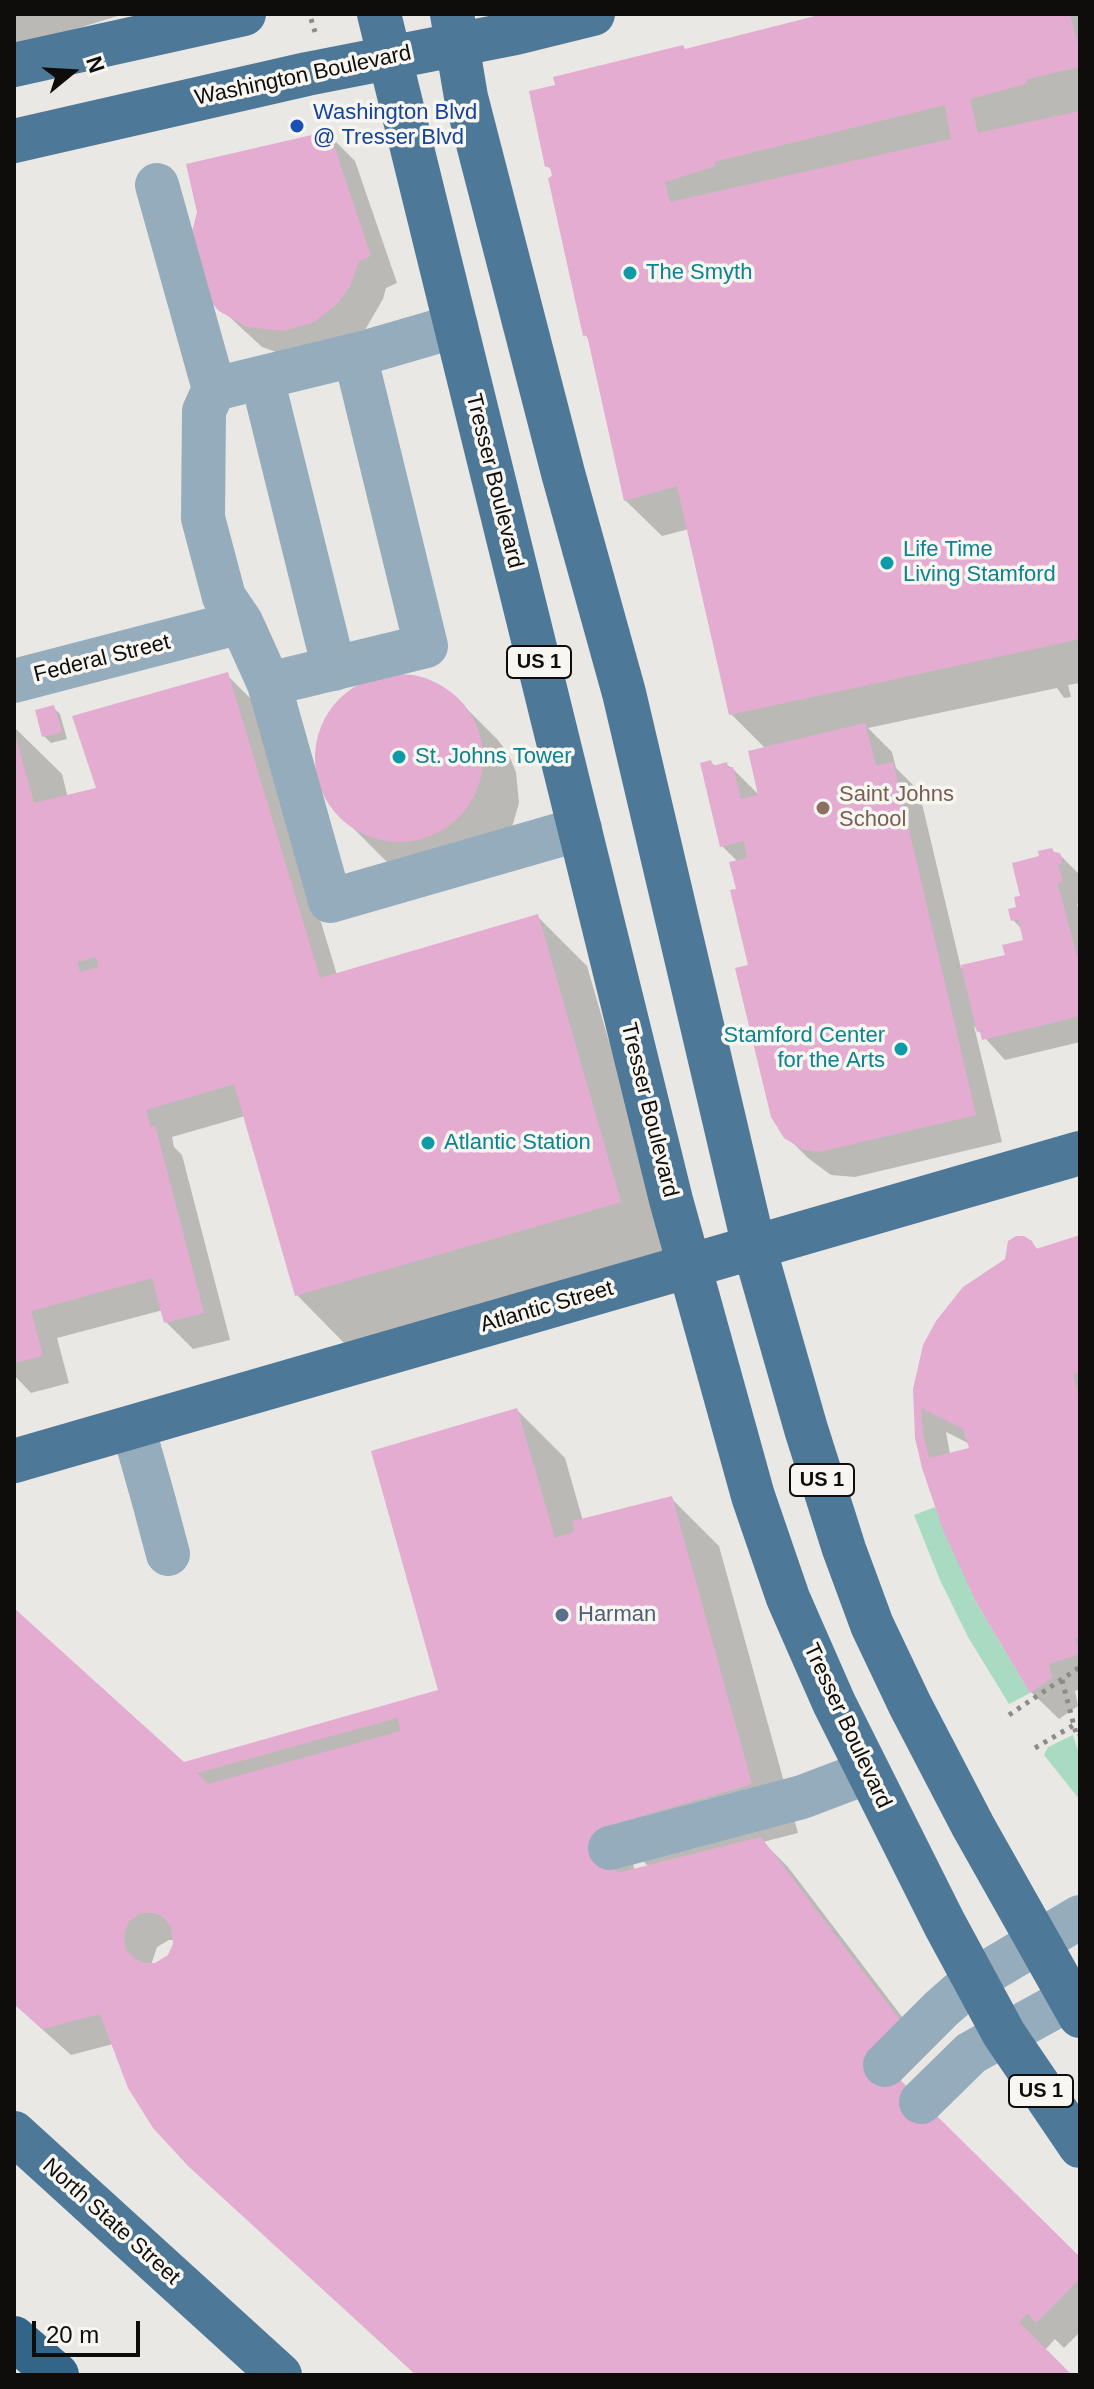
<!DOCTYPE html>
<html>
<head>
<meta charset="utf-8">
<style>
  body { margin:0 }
  #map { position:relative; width:1094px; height:2389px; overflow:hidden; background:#eae8e4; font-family:Helvetica,sans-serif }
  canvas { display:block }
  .frame { position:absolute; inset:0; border:16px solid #0e0d0c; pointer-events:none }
  .north { position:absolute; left:32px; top:32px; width:80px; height:80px; -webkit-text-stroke:6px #f7f6f1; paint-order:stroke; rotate:72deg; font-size:22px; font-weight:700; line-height:32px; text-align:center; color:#0e0d0c }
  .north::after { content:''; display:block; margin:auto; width:28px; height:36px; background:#0e0d0c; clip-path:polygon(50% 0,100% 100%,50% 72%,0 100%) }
  .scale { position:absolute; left:32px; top:2321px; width:108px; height:36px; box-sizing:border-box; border:4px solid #0e0d0c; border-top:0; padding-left:10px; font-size:24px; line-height:28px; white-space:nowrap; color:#0e0d0c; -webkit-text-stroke:6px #f7f6f1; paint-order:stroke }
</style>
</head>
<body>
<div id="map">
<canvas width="1094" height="2389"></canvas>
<div class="frame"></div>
<div class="north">N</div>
<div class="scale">20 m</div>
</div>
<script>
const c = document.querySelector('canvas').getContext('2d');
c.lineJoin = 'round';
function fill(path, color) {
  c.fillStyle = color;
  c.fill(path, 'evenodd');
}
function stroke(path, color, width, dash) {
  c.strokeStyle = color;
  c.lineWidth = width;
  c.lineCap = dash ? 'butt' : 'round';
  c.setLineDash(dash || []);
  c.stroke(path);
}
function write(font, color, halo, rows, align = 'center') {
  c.font = font + ' Helvetica,sans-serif';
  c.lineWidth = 7;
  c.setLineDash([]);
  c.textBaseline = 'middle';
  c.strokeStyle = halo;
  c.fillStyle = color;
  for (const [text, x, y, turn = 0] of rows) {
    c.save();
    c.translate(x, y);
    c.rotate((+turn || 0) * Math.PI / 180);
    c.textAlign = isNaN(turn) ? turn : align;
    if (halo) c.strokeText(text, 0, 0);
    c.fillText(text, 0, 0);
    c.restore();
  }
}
fill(new Path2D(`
  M935,1507l41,95 54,91 -21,11 -41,-67 -28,-57 -26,-65z
  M1073,1735l7,22v43l-36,-45 4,-8z`), '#a8dbc1');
fill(new Path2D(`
  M14,14h110l-110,34z
  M831,14h249v669l-12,2 3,12 -7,1 -7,-10 -189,40 24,24 4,16 23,23 42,177 46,-12 19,-15 -3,-11 -10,-10 9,-23 35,-42h3l20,20v28l-3,1 3,12v126l-75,18 -31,-34 28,116 -147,35 -24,-2 -23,-17 -28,-28 -42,-239v-29l-16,-16 -11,-84 5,5 10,-3 7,5 28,28 5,-48 -35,-35 -42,-185 -27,7 -37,-36 -35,-160 -5,-5 -31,-163 -7,-6 139,-115z
  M328,134l27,27 42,122 -11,5 -3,11 -18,31 -75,27 -28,-10 -53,-49z
  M227,675l27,27 83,273 201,-58 49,49 83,285 -324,94 -49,-50 -52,-179 -73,21 2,10 8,8 48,185 -37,9 -27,-27 -3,-12 -106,28 12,45 -38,10 -17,-18v-648l48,47 6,24 30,-8z
  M411,676l29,10 20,16 37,37 11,14 8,19 3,31 -9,31 -107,37 -17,-10 -50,-50 -16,-27 -4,-24 7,-35 12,-19 11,-11 17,-11 15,-5z
  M53,707l7,7 7,25 -16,4 -7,-7z
  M1080,1239v450l-5,2 3,15 -19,13 -28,-27 -86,-163 -31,-126 119,-159 6,7zM946,1432l24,12 1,5 -21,5z
  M517,1410l48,48 18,63 88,-23 48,48 79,287 -35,9 25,25 137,180 -28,32 183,181v72l-16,16 -9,-9 -10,11 24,25h-653l-227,-210 -76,-121 -42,11 -57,-51v-394l169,154 260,-67zM628,1846l21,21 -14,4zM169,1940h6l-6,17 -18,8 6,-18z`), '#0003');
fill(new Path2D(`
  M823,14h247l10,39v14l-53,12 -1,5 -56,15 8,34 102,-22v528l-351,76 -52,-229 -53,15 -37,-166 -4,1 -35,-158 4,-2 -2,-10 -5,1 -16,-76 26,-6 -2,-8 130,-32 2,4zM945,105l6,34 -281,63 -5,-20 50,-16 -1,-4z
  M329,131l42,125 -12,5 -9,25 -12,17 -24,19 -31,9 -36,-4 -28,-16 -11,-12 -18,-59 7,-28 -11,-48z
  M228,672l92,306 218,-64 83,288 -326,94 -61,-212 -88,26 4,17 5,-2 49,188 -40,10 -12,-45 -121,33 12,45 -29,7v-632l20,72 62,-15 -24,-72zM96,957l3,10 -19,5 -3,-10z
  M315 758a84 84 0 1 1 168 0a84 84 0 1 1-168 0Z
  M54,705l8,27 -20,5 -7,-27z
  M865,723l11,43 17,-4 83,353 -157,37 -17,-3 -18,-11 -13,-21 -36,-149 13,-3 -18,-75 6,-1 -7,-27 18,-4 -3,-17 -24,6 -20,-84 11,-3 2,6 14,-4 1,6 5,-1 8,32 17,-4 -10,-44z
  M1052,848l2,4 6,1 3,10 -5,1 5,18 -6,1 1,3 22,80v50l-98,24 -2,-9 -3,1 -16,-67 44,-10 -3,-10 21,-5 -5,-21 -7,2 -3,-12 8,-2 -2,-10 6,-1 -8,-33 27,-7 -1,-5z
  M1080,1235v137l-7,2 7,28v235l-5,1 5,16 -31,10 3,14 -22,15 -54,-91 -33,-72 -21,-62 -7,-30 -2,-49 10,-44 13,-24 27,-34 42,-28 3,-18 8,-5h8l8,5 4,8zM921,1408l42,21 6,19 -40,10 -6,-23z
  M517,1408l38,130 19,-6 -1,-11 99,-25 80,288 -145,42 -4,-1 14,48 144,-36 138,182 -28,32 209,206v21l-44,45 -9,-10 -8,9 53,53h-656l-228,-209 -35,-38 -25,-40 -28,-74 -58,15 -28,-25v-396l170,154 254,-72 -67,-239zM397,1718l4,13 -193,53 -11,-11zM141,1913h14l8,4 8,10 2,17 -5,11 -13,8h-12l-8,-4 -9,-9 -2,-11 2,-11 4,-8z`), '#e3acd0');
stroke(new Path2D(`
  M311,19l4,13
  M1062,1680l15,57 3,-1
  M1009,1715l71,-48
  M1035,1748l39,-23`), '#8d8b88', 5, [4, 6]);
stroke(new Path2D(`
  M157,185l57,204
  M456,326l-86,25 -156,38 -10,22 -1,107 21,79 17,25 28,62 61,217 250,-72
  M262,378l72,291
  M14,681l227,-59
  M269,684l157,-38 -71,-291
  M133,1427l22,78
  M156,1509l12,45
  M610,1848l192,-51 66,-25
  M885,2065l56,-56 33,-29 106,-63
  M921,2102l50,-49 109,-60`), '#95acbd', 44);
stroke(new Path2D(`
  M379,14l292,1186 82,296 35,102 46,105 110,220 60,111 76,112
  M452,14l14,83 97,376 61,220 130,554 52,182 38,120 28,76 38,80 63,121 107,190
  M14,65l230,-51
  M14,141l293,-67 209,-41 77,-19
  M14,1461l1066,-308
  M14,2133l266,242`), '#4e7897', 44);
stroke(new Path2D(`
  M14,2338l43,37`), '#326588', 44);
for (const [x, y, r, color] of [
  [297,126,8,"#1a4fb4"],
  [630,273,8,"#0f9aa8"],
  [887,563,8,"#0f9aa8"],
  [399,757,8,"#0f9aa8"],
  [823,808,8,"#8d6e63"],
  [901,1049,8,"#0f9aa8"],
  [428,1143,8,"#0f9aa8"],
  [562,1615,8,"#5c6f8a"]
]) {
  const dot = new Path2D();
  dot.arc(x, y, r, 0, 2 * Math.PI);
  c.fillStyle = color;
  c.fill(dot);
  stroke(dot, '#f7f6f1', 3);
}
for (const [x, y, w] of [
  [539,662,64],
  [822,1480,64],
  [1041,2091,64]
]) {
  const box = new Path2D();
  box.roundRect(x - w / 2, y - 16, w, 32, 6);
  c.fillStyle = '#f7f6f1';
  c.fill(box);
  stroke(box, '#0e0d0c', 2);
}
write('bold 20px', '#0e0d0c', null, [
  ["US 1",539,662],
  ["US 1",822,1480],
  ["US 1",1041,2091]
]);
write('22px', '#0e0d0c', '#f7f6f1', [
  ["Washington Boulevard",303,76,-12],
  ["Tresser Boulevard",494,481,76],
  ["Federal Street",102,659,-14],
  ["Tresser Boulevard",649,1110,76],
  ["Atlantic Street",547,1307,-16],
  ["Tresser Boulevard",847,1726,65],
  ["North State Street",111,2222,42]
]);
write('22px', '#164399', '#f7f6f1', [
  ["Washington Blvd",313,113],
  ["@ Tresser Blvd",313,138]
], 'left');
write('22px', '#0d838f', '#f7f6f1', [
  ["The Smyth",646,273],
  ["Life Time",903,550],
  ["Living Stamford",903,575],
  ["St. Johns Tower",415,757],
  ["Stamford Center",885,1036,"right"],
  ["for the Arts",885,1061,"right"],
  ["Atlantic Station",444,1143]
], 'left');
write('22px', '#785e54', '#f7f6f1', [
  ["Saint Johns",839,795],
  ["School",839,820]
], 'left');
write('22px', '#4e5e75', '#f7f6f1', [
  ["Harman",578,1615]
], 'left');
</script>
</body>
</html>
